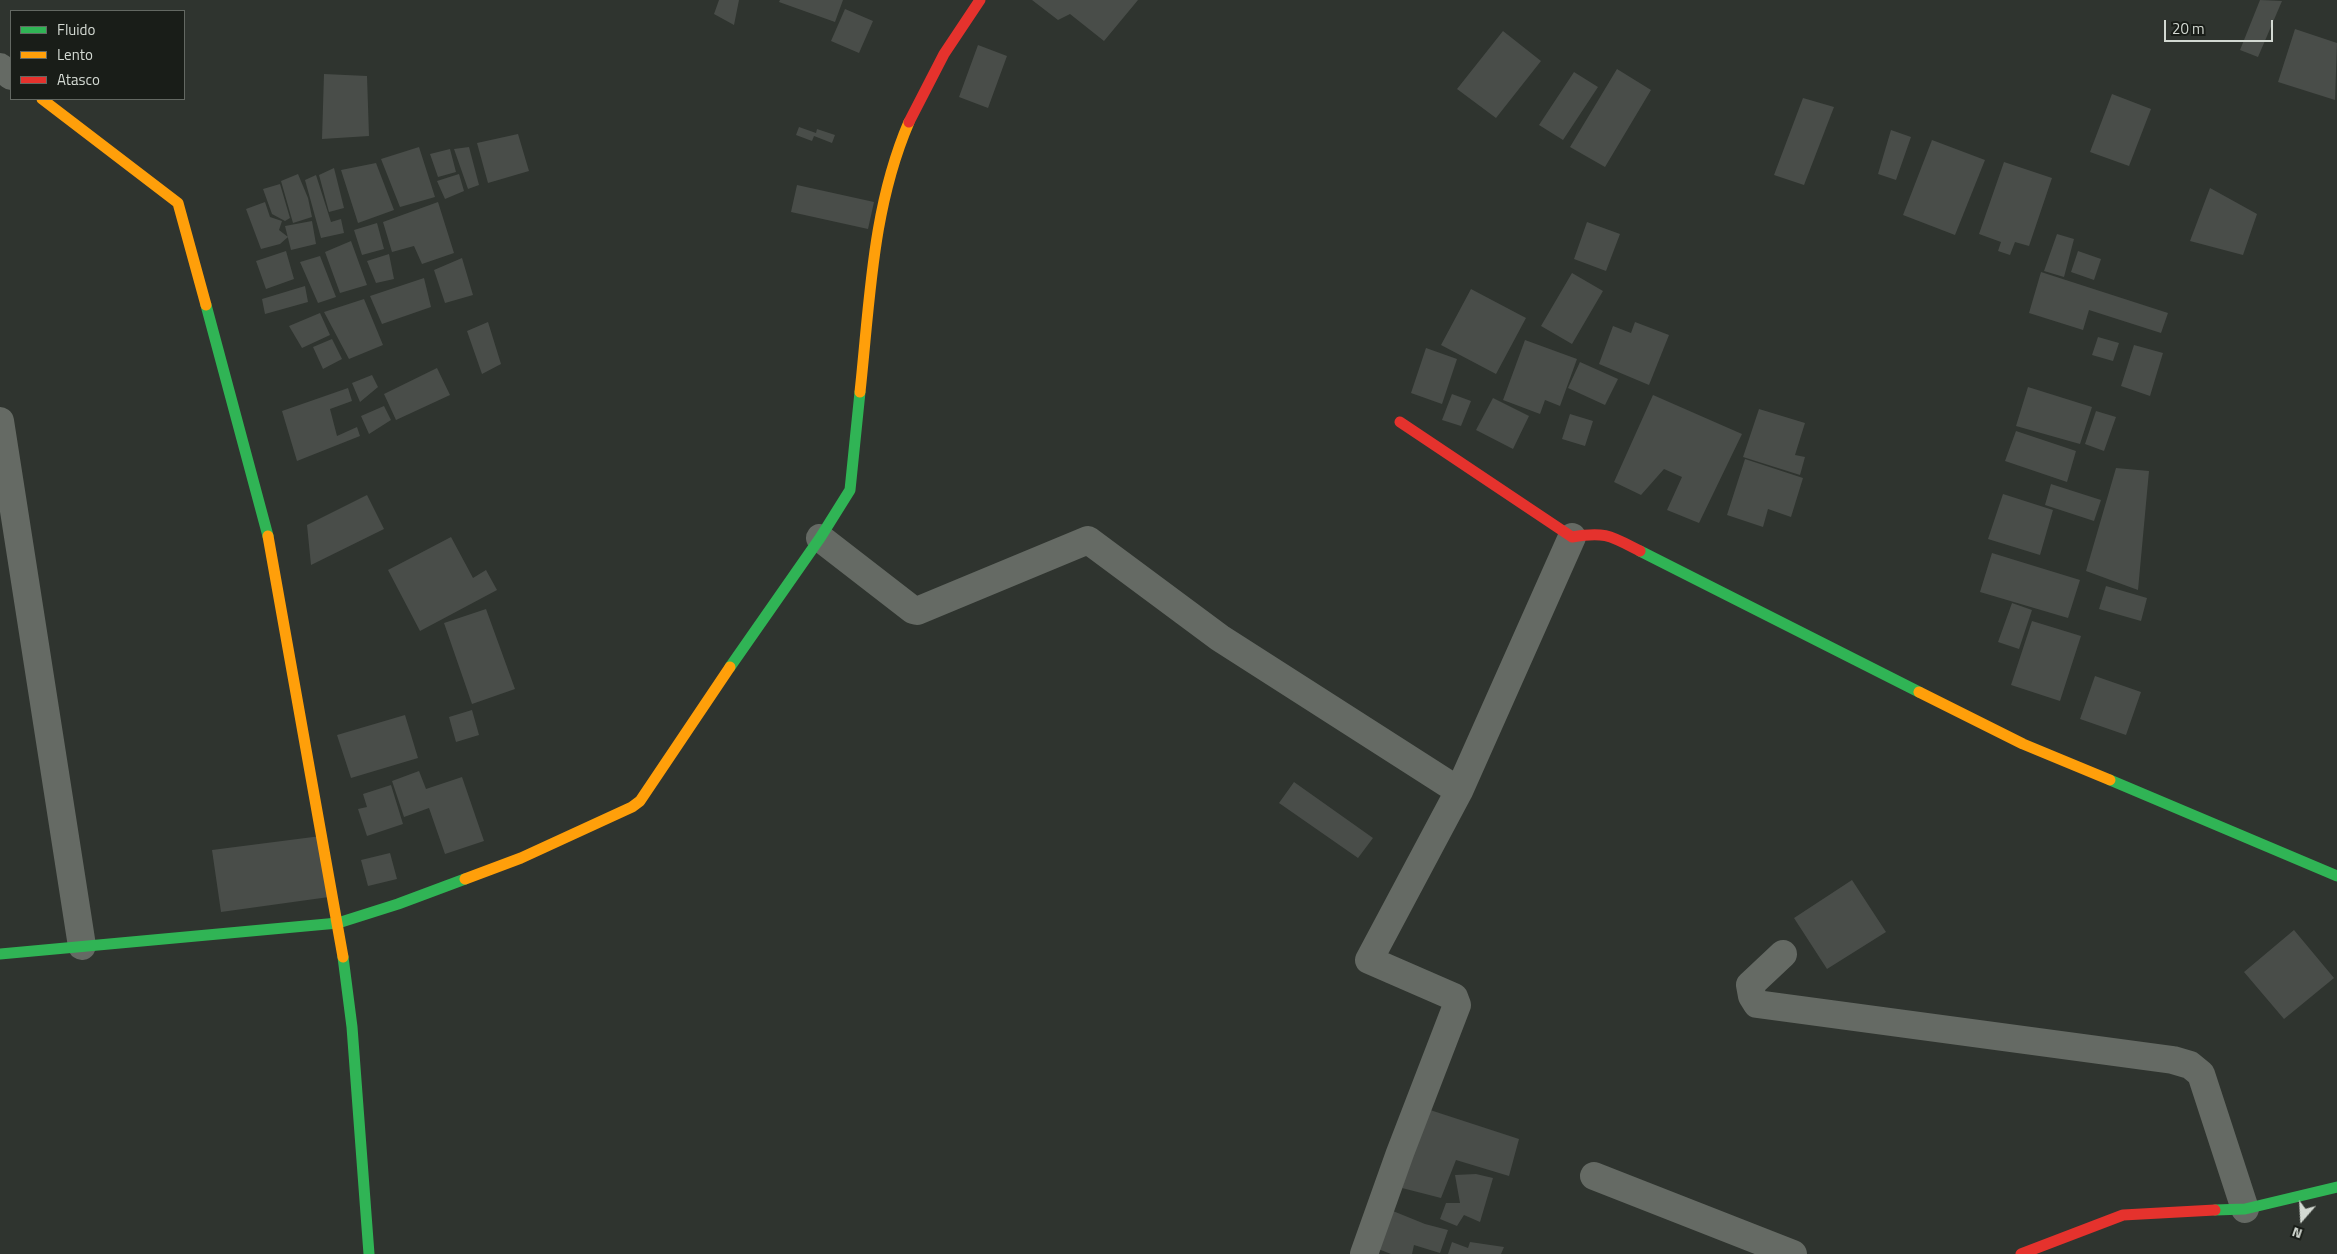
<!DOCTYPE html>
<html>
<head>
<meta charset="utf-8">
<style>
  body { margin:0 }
  #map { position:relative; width:2337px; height:1254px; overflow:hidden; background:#2f342f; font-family:"Titillium Web",sans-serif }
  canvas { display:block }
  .legend { position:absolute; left:10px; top:10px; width:175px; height:90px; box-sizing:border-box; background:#191d18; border:1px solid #636862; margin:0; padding:6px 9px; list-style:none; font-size:15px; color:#d3d9d2 }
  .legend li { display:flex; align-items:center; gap:10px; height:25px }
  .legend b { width:25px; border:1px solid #636862 }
  .north { position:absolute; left:2277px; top:1194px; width:50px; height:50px; -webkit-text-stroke:4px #191d18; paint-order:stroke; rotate:199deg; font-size:14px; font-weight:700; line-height:20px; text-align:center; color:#d3d9d2 }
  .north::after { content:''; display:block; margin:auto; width:18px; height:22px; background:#d3d9d2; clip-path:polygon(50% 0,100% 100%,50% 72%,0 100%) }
  .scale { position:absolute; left:2164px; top:20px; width:109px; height:22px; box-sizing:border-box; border:2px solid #d3d9d2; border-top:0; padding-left:6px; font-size:15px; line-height:18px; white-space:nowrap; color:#d3d9d2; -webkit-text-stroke:4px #191d18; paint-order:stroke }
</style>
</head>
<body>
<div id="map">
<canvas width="2337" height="1254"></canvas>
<ul class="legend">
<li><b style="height:6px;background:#30b455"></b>Fluido</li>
<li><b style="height:6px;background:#ff9f0a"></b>Lento</li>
<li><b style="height:6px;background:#e5322d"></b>Atasco</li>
</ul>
<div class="north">N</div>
<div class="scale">20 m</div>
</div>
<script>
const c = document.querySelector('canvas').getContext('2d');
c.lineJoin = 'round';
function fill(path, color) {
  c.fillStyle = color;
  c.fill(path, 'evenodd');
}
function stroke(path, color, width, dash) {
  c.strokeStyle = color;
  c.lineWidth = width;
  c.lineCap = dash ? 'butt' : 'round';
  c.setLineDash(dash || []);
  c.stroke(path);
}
fill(new Path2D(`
  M719,0h20l-5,25 -20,-11z
  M780,0h63l-8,22 -56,-20z
  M1032,0h106l-34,41 -34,-27 -12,6z
  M2260,0l22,1 -24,56 -18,-7z
  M845,9l28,12 -14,32 -28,-12z
  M2295,29l42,14 -2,57 -57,-18z
  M1503,31l38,30 -45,57 -39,-29z
  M978,45l29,11 -19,52 -29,-11z
  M1617,69l34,21 -46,77 -35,-20z
  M1574,72l24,15 -35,53 -24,-15z
  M324,74l43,2 2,60 -47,3z
  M2112,94l39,15 -22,57 -39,-14z
  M1803,98l31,9 -30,78 -30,-10z
  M799,127l17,6 1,-4 18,6 -3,8 -18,-7 -2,5 -16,-6z
  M1891,130l20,7 -15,43 -18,-6z
  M518,134l11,37 -41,12 -11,-40z
  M1932,140l53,20 -30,75 -52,-20z
  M419,147l16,50 -35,10 -19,-48z
  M469,147l10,38 -11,4 -14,-40z
  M450,149l6,23 -18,5 -8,-23z
  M2004,162l48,16 -23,68 -14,-4 -5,13 -12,-4 3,-9 -22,-8z
  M376,163l18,47 -36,13 -17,-53z
  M334,168l10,40 -15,4 -10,-37z
  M298,174l10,24 4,19 -19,6 -12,-42z
  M459,174l5,17 -19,8 -8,-18z
  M316,175l15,47 10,-3 3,14 -23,5 -16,-58z
  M280,184l10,34 -5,3 -13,-7 -9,-25z
  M797,185l77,17 -6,27 -77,-17z
  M2210,188l47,26 -14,41 -53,-14z
  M265,202l5,15 12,4 -3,9 9,7 -8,7 -19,5 -15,-40z
  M438,202l16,51 -32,11 -8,-18 -22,6 -9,-30z
  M312,221l4,23 -25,6 -6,-24z
  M1587,222l33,12 -14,37 -32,-12z
  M377,223l7,26 -22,6 -8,-25z
  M2057,234l17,5 -10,38 -20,-6z
  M351,241l16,44 -27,8 -15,-41z
  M286,251l8,28 -28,10 -10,-28z
  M2078,251l23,8 -7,21 -23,-8z
  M389,254l5,25 -18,4 -9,-22z
  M320,256l16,41 -18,6 -18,-41z
  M462,258l11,37 -28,8 -11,-33z
  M2041,272l127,41 -7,20 -72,-23 -6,20 -54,-17z
  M1572,273l31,18 -31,53 -31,-18z
  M424,278l7,29 -49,17 -12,-28z
  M305,286l3,16 -43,12 -3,-15z
  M1471,289l55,29 -30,56 -55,-29z
  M364,299l19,46 -34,14 -25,-47z
  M320,313l10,22 -28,13 -13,-22z
  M488,322l13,42 -19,10 -15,-43z
  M1635,322l34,13 -20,50 -50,-21 14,-38 18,7z
  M2098,337l21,6 -6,18 -21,-6z
  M332,339l10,20 -19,10 -10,-22z
  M1525,340l52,19 -17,47 -15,-6 -5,14 -37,-14z
  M2134,345l29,8 -13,43 -29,-10z
  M1426,348l31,11 -15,45 -31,-11z
  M1580,362l38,17 -13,26 -37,-17z
  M437,368l13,27 -54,25 -12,-26z
  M372,375l6,12 -18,15 -8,-19z
  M2028,387l64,20 -12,37 -64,-18z
  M348,388l4,13 -22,8 7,27 20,-9 3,9 -63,25 -15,-50z
  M1452,394l19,7 -10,25 -19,-6z
  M1653,395l89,39 -43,89 -32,-13 15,-33 -18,-8 -23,26 -27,-13z
  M1493,398l36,18 -16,33 -37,-19z
  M384,406l7,14 -22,14 -8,-18z
  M1759,409l46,14 -10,32 10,2 -5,18 -57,-18z
  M2096,411l20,6 -12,34 -19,-7z
  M1570,414l23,7 -8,25 -23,-7z
  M2016,431l60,20 -9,31 -62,-21z
  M1745,459l58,19 -12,39 -23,-8 -5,18 -36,-12z
  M2116,468l33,3 -11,119 -52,-19z
  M2051,484l50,16 -7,21 -49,-16z
  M2003,494l50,16 -13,45 -52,-16z
  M367,495l17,34 -73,36 -4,-40z
  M451,537l22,41 13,-8 11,20 -77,41 -32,-61z
  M1992,553l88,27 -12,38 -88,-26z
  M2106,586l41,12 -6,23 -42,-12z
  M2012,603l20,7 -13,39 -21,-7z
  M486,609l29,80 -43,15 -28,-81z
  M2032,621l49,15 -21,65 -49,-16z
  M2095,676l46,16 -15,43 -46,-16z
  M472,710l7,25 -23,7 -7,-25z
  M405,715l13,43 -67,20 -14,-43z
  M419,771l7,18 36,-12 22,64 -39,13 -16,-46 -25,9 -12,-36z
  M1294,782l79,56 -15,20 -79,-55z
  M391,785l12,39 -36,12 -9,-27 9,-2 -4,-13z
  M321,836l8,61 -108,15 -9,-62z
  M390,853l7,26 -29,7 -7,-26z
  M1852,880l34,52 -59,37 -33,-51z
  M2294,930l40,48 -50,41 -40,-47z
  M1427,1109l92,30 -10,37 -53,-16 -15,38 -39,-10z
  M1476,1174l17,4 -13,44 -16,-7 -7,11 -17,-7 6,-16h14l-5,-28z
  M1388,1209l37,15 23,6 -8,23 -26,-8 -2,9h-21l-18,-7z
  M1452,1242l16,6 2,-6 34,5 -3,7h-53z`), '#494d49');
stroke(new Path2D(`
  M0,67l11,9
  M0,421l82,525
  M820,538l93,72 4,1 171,-71 132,98 239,153
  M1783,954l-33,31 2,11 5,8 416,56 17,5 11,9 44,135
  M1594,1176l199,78
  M1364,1254l36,-101 57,-148 -3,-8 -85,-37 90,-169 113,-254`), '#656a64', 28);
stroke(new Path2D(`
  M206,305l62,231
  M1640,551l279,141
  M730,667l90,-129 30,-48 10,-98
  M2110,780l227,96
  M0,954l338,-31 60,-19 67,-25
  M343,957l9,70 17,227
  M2215,1210l30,-1 92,-22`), '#30b455', 11);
stroke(new Path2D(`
  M42,99l136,104 28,102
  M860,392c10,-92 12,-184 49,-270
  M268,536l75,421
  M1919,692l104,52 87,36
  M465,879l56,-21 111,-51 8,-6 90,-134`), '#ff9f0a', 11);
stroke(new Path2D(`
  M909,122l35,-68 36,-54
  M1400,422l172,115c33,-6 39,-1 68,14
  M2021,1254l102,-39 92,-5`), '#e5322d', 11);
</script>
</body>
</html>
